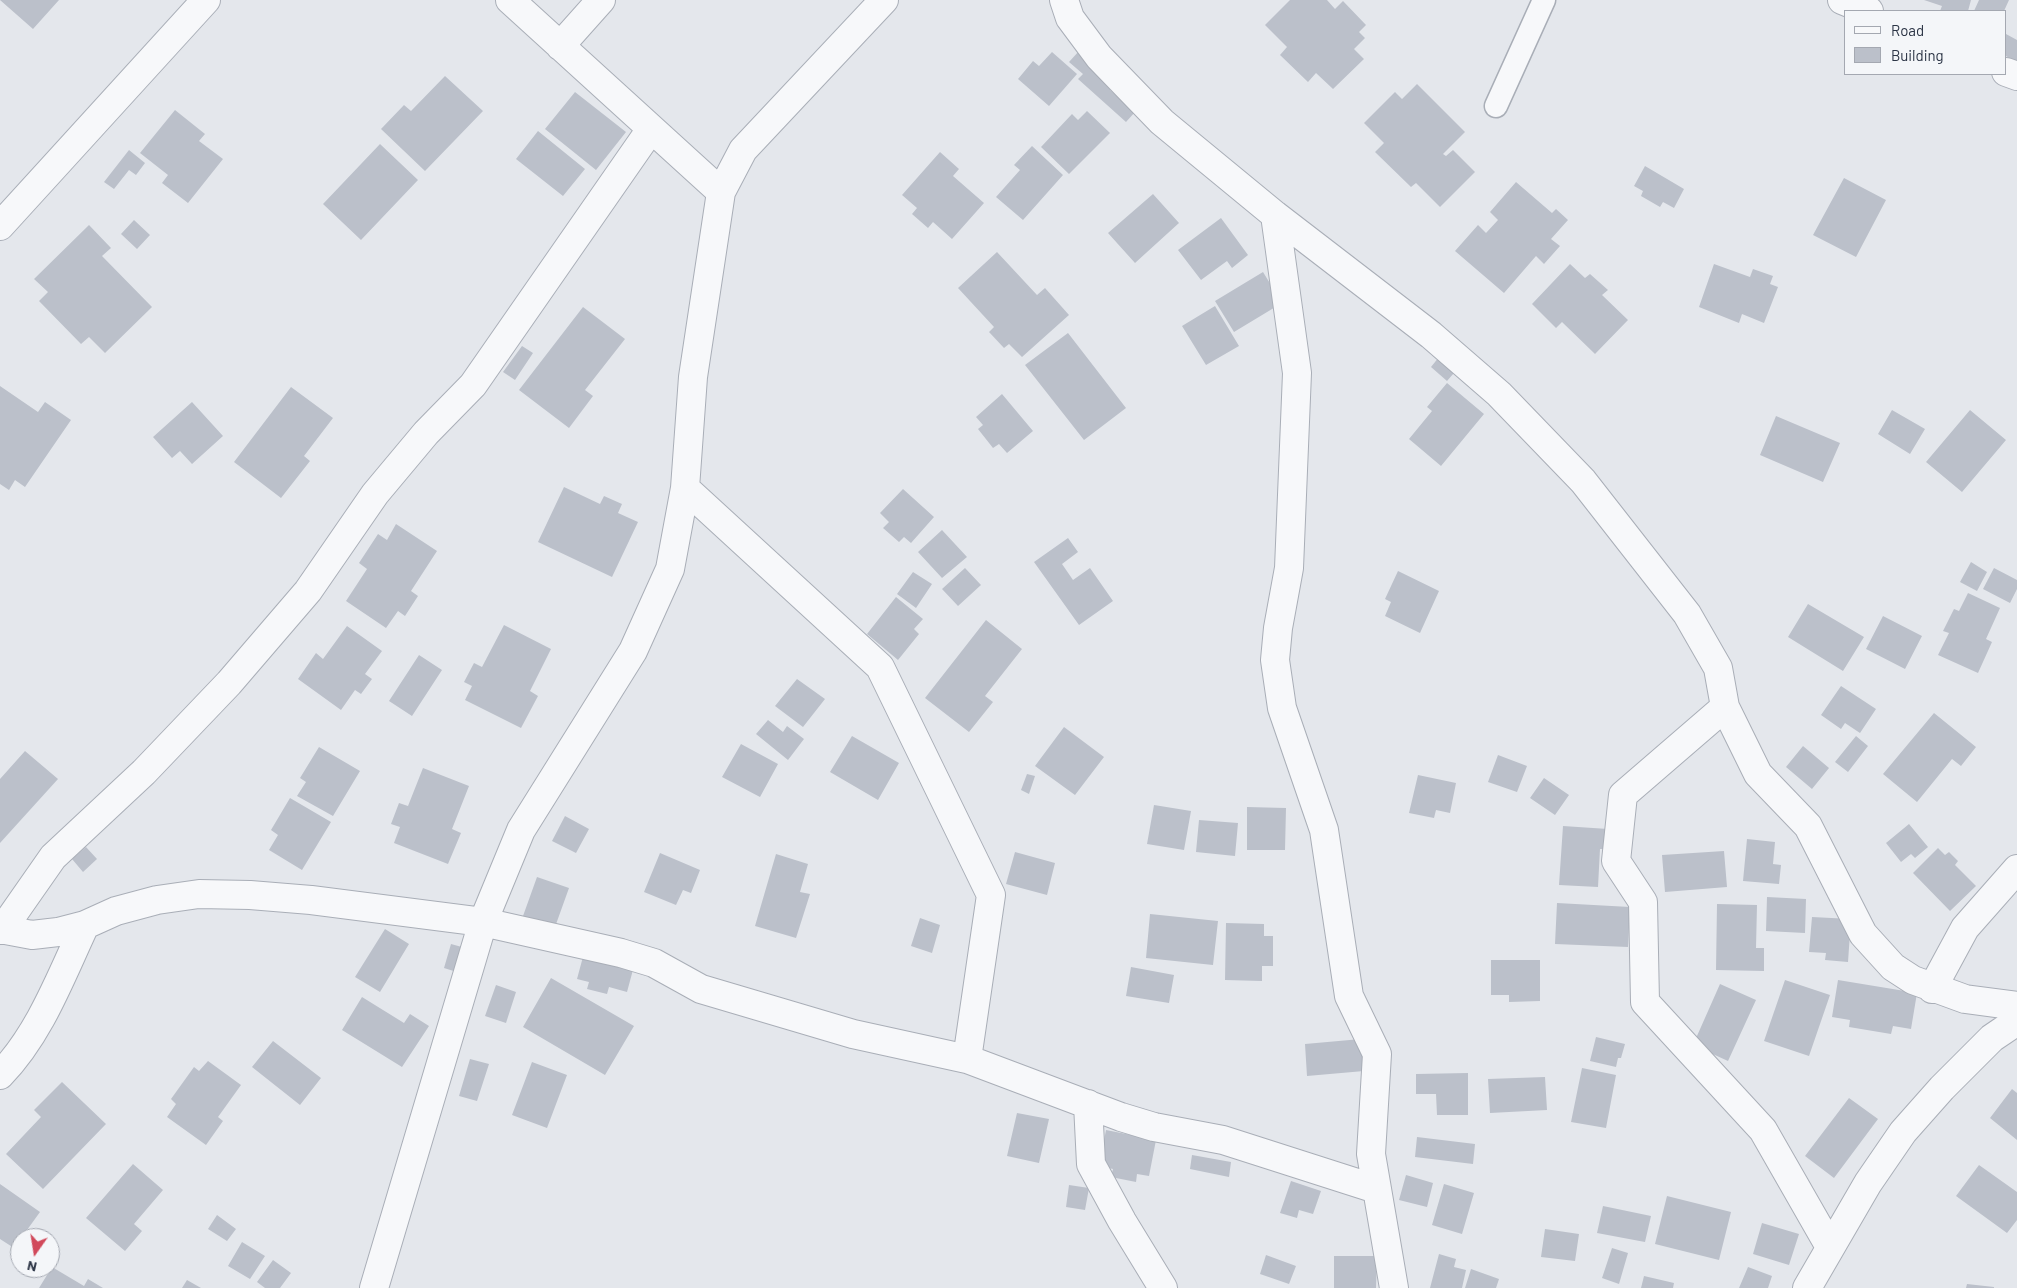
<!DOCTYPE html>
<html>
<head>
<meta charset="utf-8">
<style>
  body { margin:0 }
  #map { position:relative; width:2017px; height:1288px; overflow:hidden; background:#e4e7ec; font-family:Barlow,sans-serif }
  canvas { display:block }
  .legend { position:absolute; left:1844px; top:10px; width:162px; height:65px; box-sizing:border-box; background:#f4f6f9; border:1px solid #a4a8b1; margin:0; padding:6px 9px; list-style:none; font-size:15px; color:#2b3445 }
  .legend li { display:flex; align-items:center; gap:10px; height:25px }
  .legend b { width:25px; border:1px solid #a4a8b1 }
  .north { position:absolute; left:10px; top:1228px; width:50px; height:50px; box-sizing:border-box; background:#f4f6f9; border:1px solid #a4a8b1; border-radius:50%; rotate:193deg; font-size:14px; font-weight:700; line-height:20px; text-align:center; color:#2b3445 }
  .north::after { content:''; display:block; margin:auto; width:18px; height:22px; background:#d1495b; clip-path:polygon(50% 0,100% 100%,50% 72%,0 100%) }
</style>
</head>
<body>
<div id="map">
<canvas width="2017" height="1288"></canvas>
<ul class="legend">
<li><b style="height:6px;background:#f7f8fa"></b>Road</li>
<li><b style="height:14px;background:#bbc0ca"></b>Building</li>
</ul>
<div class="north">N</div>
</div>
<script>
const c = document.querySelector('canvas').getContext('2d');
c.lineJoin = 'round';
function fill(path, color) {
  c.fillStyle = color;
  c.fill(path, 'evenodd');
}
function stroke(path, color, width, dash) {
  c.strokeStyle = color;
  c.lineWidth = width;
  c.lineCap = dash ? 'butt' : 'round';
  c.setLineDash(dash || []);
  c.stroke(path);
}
fill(new Path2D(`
  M0,0h59l-26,29z
  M1290,0h37l8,9 8,-8 23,24 -7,7 6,6 -11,11 10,10 -31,30 -17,-16 -8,9 -28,-27 7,-8 -22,-22z
  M1924,0h47l-3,11h-28l2,-5z
  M1979,0h30l-5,11h-30z
  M2006,34l11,6v23l-11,-7z
  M1079,51l36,33 -5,6 25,22 -9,10 -48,-43 5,-5 -14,-12z
  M1052,52l25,22 -28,32 -31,-27 15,-18 6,5z
  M445,76l38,35 -58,60 -44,-42 23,-24 7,6z
  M1417,84l48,48 -22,22 3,2 7,-6 22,22 -35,35 -24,-24 -5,4 -36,-35 9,-9 -20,-20 31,-31 7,7z
  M575,92l51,40 -30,38 -51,-41z
  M175,110l30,24 -6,7 24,18 -35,44 -26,-20 6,-8 -28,-22z
  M1087,111l23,22 -41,41 -28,-27 31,-33 6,6z
  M538,131l47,38 -22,27 -47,-37z
  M380,144l38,36 -57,60 -38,-36z
  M1032,146l31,29 -40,45 -27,-23 24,-27 -6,-5z
  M129,150l16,13 -9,12 -7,-5 -15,19 -10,-7z
  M940,152l19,17 -6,7 31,27 -32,36 -19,-17 -5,6 -16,-14 5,-6 -15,-13z
  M1645,166l39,23 -10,19 -11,-6 -3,5 -19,-11 2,-5 -9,-5z
  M1844,178l42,22 -30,57 -43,-22z
  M1516,182l36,31 4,-4 12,11 -17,19 9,7 -16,18 -8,-8 -32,37 -49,-42 23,-26 8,8 12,-13 -8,-8z
  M1153,194l26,29 -44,40 -27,-30z
  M1221,218l27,37 -16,13 -5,-7 -26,19 -23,-30z
  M134,220l16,15 -13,14 -16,-15z
  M89,225l22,23 -9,8 50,51 -47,46 -16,-16 -8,7 -42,-43 9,-9 -14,-13z
  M997,252l40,43 8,-7 24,27 -47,42 -13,-13 -5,4 -15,-16 5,-5 -36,-39z
  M1570,264l15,14 5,-4 18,16 -6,5 26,25 -33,34 -33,-32 -6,6 -24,-24z
  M1714,264l36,13 3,-8 20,7 -3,8 8,3 -14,36 -22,-9 -3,9 -40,-16z
  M1263,272l19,31 -48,29 -19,-31z
  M1215,306l24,40 -33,19 -24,-39z
  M583,307l42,32 -40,51 8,6 -24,32 -50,-38z
  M1068,333l58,75 -42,32 -59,-75z
  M522,346l11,7 -18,27 -12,-8z
  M1443,352l17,14 -13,15 -16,-14z
  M1447,383l37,31 -43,52 -32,-27 23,-28 -5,-4z
  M0,386l38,26 7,-10 26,18 -46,67 -10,-7 -6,10 -9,-6z
  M291,387l42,31 -29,38 6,5 -29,37 -47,-36z
  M1002,394l31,37 -26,22 -8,-9 -6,4 -15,-19 5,-4 -7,-8z
  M192,402l31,34 -31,28 -12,-13 -8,7 -19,-21z
  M1892,410l33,19 -15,25 -32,-20z
  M1970,410l36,30 -44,52 -36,-30z
  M1776,416l64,27 -17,39 -63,-27z
  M564,487l36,17 4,-8 18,8 -4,9 20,9 -26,55 -74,-35z
  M903,489l31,28 -23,26 -7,-6 -5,5 -16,-14 6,-6 -9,-9z
  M396,524l41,27 -26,40 7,5 -13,20 -7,-5 -12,17 -40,-27 21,-32 -8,-6 19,-29 9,6z
  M942,530l25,27 -25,21 -24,-26z
  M1068,538l10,14 -16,12 11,16 17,-12 23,33 -34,24 -45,-63z
  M1971,562l16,10 -10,19 -17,-9z
  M965,568l16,17 -23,21 -16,-17z
  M1994,568l23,12v9l-7,14 -27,-14z
  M1398,571l41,20 -19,42 -35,-17 6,-14 -6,-3z
  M913,572l19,12 -16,24 -19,-14z
  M1968,593l32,15 -14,31 6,3 -14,31 -40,-18 11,-22 -6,-2 11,-22 5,2z
  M896,597l27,22 -9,10 5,5 -21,26 -31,-26z
  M1808,604l56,33 -21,34 -55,-34z
  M1883,616l39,20 -17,33 -39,-20z
  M986,620l36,29 -37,47 8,6 -24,30 -44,-34z
  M504,625l47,24 -21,42 8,5 -17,32 -56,-28 7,-14 -8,-4 10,-19 8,4z
  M347,626l35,25 -17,23 7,5 -11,15 -6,-4 -14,20 -43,-31 18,-26 7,6z
  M419,655l23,15 -30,46 -23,-15z
  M797,679l28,20 -22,28 -28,-21z
  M1841,686l35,23 -16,24 -15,-10 -4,6 -20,-14z
  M1934,713l42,34 -15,19 -9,-7 -35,43 -34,-28z
  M768,720l15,12 4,-6 17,13 -16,21 -32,-26z
  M1064,727l40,30 -29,38 -40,-29z
  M852,736l47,27 -21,37 -48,-28z
  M1856,736l12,10 -20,26 -13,-10z
  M741,744l37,20 -18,33 -38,-20z
  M1803,746l26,22 -17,21 -26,-22z
  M319,747l41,24 -27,45 -36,-20 9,-14 -6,-4z
  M25,751l33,28 -58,64v-64z
  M1498,755l29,11 -10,26 -29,-10z
  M423,768l46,18 -17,43 9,4 -13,31 -54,-21 6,-16 -9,-3 8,-21 9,3z
  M1027,774l8,2 -6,18 -8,-4z
  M1418,775l38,8 -6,30 -14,-3 -2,8 -25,-5z
  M1544,778l25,17 -14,20 -25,-17z
  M290,798l41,24 -29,48 -33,-20 9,-15 -7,-5z
  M1154,805l37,6 -7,39 -37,-6z
  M1247,807l39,1 -1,42h-38z
  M565,816l24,13 -13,24 -24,-12z
  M1199,820l39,3 -3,33 -39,-4z
  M1909,824l19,23 -13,11 -4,-4 -10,8 -15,-19z
  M1563,826l45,3 -1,20h-7l-2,38 -39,-2z
  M1747,839l28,3 -2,22 8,1 -2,19 -36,-3z
  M86,847l11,12 -14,13 -11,-13z
  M1938,848l7,7 4,-3 9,9 -3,4 21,21 -26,25 -37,-38z
  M1724,851l3,36 -62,5 -3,-37z
  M1015,852l40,11 -8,32 -41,-11z
  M660,853l40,17 -9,23 -8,-3 -7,15 -32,-13z
  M776,854l32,10 -8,28 10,2 -14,44 -41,-12z
  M537,877l32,11 -14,39 -32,-11z
  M1767,897l39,2 -1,34 -39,-2z
  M1557,903l73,4 -2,40 -73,-3z
  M1717,904l40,1 -1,43h8v23l-48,-1z
  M1150,914l68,7 -5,44 -67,-7z
  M1812,917l39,2 -3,43 -23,-2 1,-7 -17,-1z
  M920,918l20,7 -8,28 -21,-7z
  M1226,923l38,1v12h9v30h-11v15l-37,-1z
  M385,929l24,15 -29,48 -25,-15z
  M451,944l18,5 -6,25 -19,-6z
  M584,953l50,13 -7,26 -18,-5 -2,7 -20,-5 2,-7 -12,-3z
  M1491,960h49v41l-31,1v-7h-18z
  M1131,967l43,8 -5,28 -43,-7z
  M551,978l83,48 -29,49 -82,-48z
  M1785,980l45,15 -21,61 -45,-15z
  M1838,980l79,13 -6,36 -18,-3 -2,8 -42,-7 1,-7 -18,-3z
  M1720,984l36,16 -28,61 -35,-16z
  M496,985l20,7 -10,31 -21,-7z
  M362,997l42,26 6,-9 19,12 -27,41 -60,-37z
  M1596,1037l29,7 -4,14h-3l-2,9 -26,-6z
  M1361,1039l3,32 -57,5 -2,-32z
  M273,1041l48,37 -21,27 -48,-38z
  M470,1059l19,5 -12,37 -18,-5z
  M208,1061l33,24 -23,32 5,4 -17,24 -39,-28 9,-13 -5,-5 23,-32 5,4z
  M532,1062l35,13 -20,53 -35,-13z
  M1582,1068l34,7 -10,53 -35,-6z
  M1468,1073v42h-31l-1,-21h-20v-20z
  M1545,1077l2,33 -57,3 -2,-34z
  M62,1082l44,42 -63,65 -37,-35 35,-37 -7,-7z
  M2012,1089l5,4v47l-27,-22z
  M1849,1098l29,21 -44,59 -29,-22z
  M1017,1113l32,6 -10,44 -32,-7z
  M1106,1130l50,10 -7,36 -12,-2 -1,8 -25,-5 2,-8 -14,-3z
  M1417,1137l58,7 -2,20 -58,-7z
  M1192,1155l39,7 -2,15 -39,-8z
  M133,1164l30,26 -29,34 8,7 -17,20 -39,-33z
  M1979,1165l38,27v28l-10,13 -51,-37z
  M1406,1175l27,8 -6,24 -28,-7z
  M1291,1181l30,10 -8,23 -14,-4 -2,8 -17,-5z
  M0,1184l40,28 -26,36 -14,-9z
  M1444,1184l30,9 -12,41 -30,-9z
  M1069,1185l20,3 -4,22 -19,-3z
  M1667,1196l64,16 -12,48 -64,-16z
  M1603,1206l48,10 -6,26 -48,-9z
  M217,1215l19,14 -9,12 -19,-12z
  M1762,1223l37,11 -10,31 -36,-11z
  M1545,1229l34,5 -4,27 -34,-4z
  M242,1242l23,14 -15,23 -22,-13z
  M1612,1248l16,5 -9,31 -17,-6z
  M1439,1254l17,5 -2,8 12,3 -4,18h-32z
  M1266,1255l30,11 -7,18 -29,-10z
  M1334,1256h43l-1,32h-42z
  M273,1260l18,13 -11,15h-15l-8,-6z
  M52,1267l32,19 4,-7 15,9h-64z
  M1748,1267l24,9 -4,12h-29z
  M1471,1269l28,10 -3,9h-31z
  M1644,1276l30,7 -1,5h-32z
  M187,1280l14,8h-19z
  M1967,1284l27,3v1h-28z`), '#bbc0ca');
const lane = new Path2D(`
  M1496,106l48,-106`);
const street = new Path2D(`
  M510,0l211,192
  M1064,0l6,18 29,39 63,65 113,93 156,120 68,59 84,87 104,133 31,54 7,39 33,67 50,52 55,108 30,33 20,13 52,19 52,7
  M1842,0l27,11
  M560,46l41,-46
  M2006,72l11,4
  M1275,215l22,158 -8,195 -11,60 -3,32 7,48 42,122 25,166 28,58 -6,100 23,134
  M0,226l206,-226
  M685,488l195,179 111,228 -24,164
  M1725,707l-102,88 -7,66 27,41 2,100 118,128 67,117
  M0,929l32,6 26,-3 27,-7 31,-14 41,-11 42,-6 51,1 61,5 172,22 138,31 33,10 47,26 152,45 114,25 154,58 33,10 69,13 153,49
  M2,930l51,-73 91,-85 85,-89 79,-92 67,-97 51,-61 47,-48 178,-256
  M1932,989l33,-61 52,-59
  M0,1075c40,-41 61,-99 85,-150
  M1088,1104l3,60 31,57 41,67
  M374,1288l109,-366 38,-92 112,-179 37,-82 15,-81 8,-111 28,-185 22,-42 141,-150
  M1807,1288l61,-105 35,-51 39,-44 50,-50 25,-17`);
stroke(lane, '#a9aeb7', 25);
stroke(street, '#a9aeb7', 30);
stroke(lane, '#f7f8fa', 22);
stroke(street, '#f7f8fa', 28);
</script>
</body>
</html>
